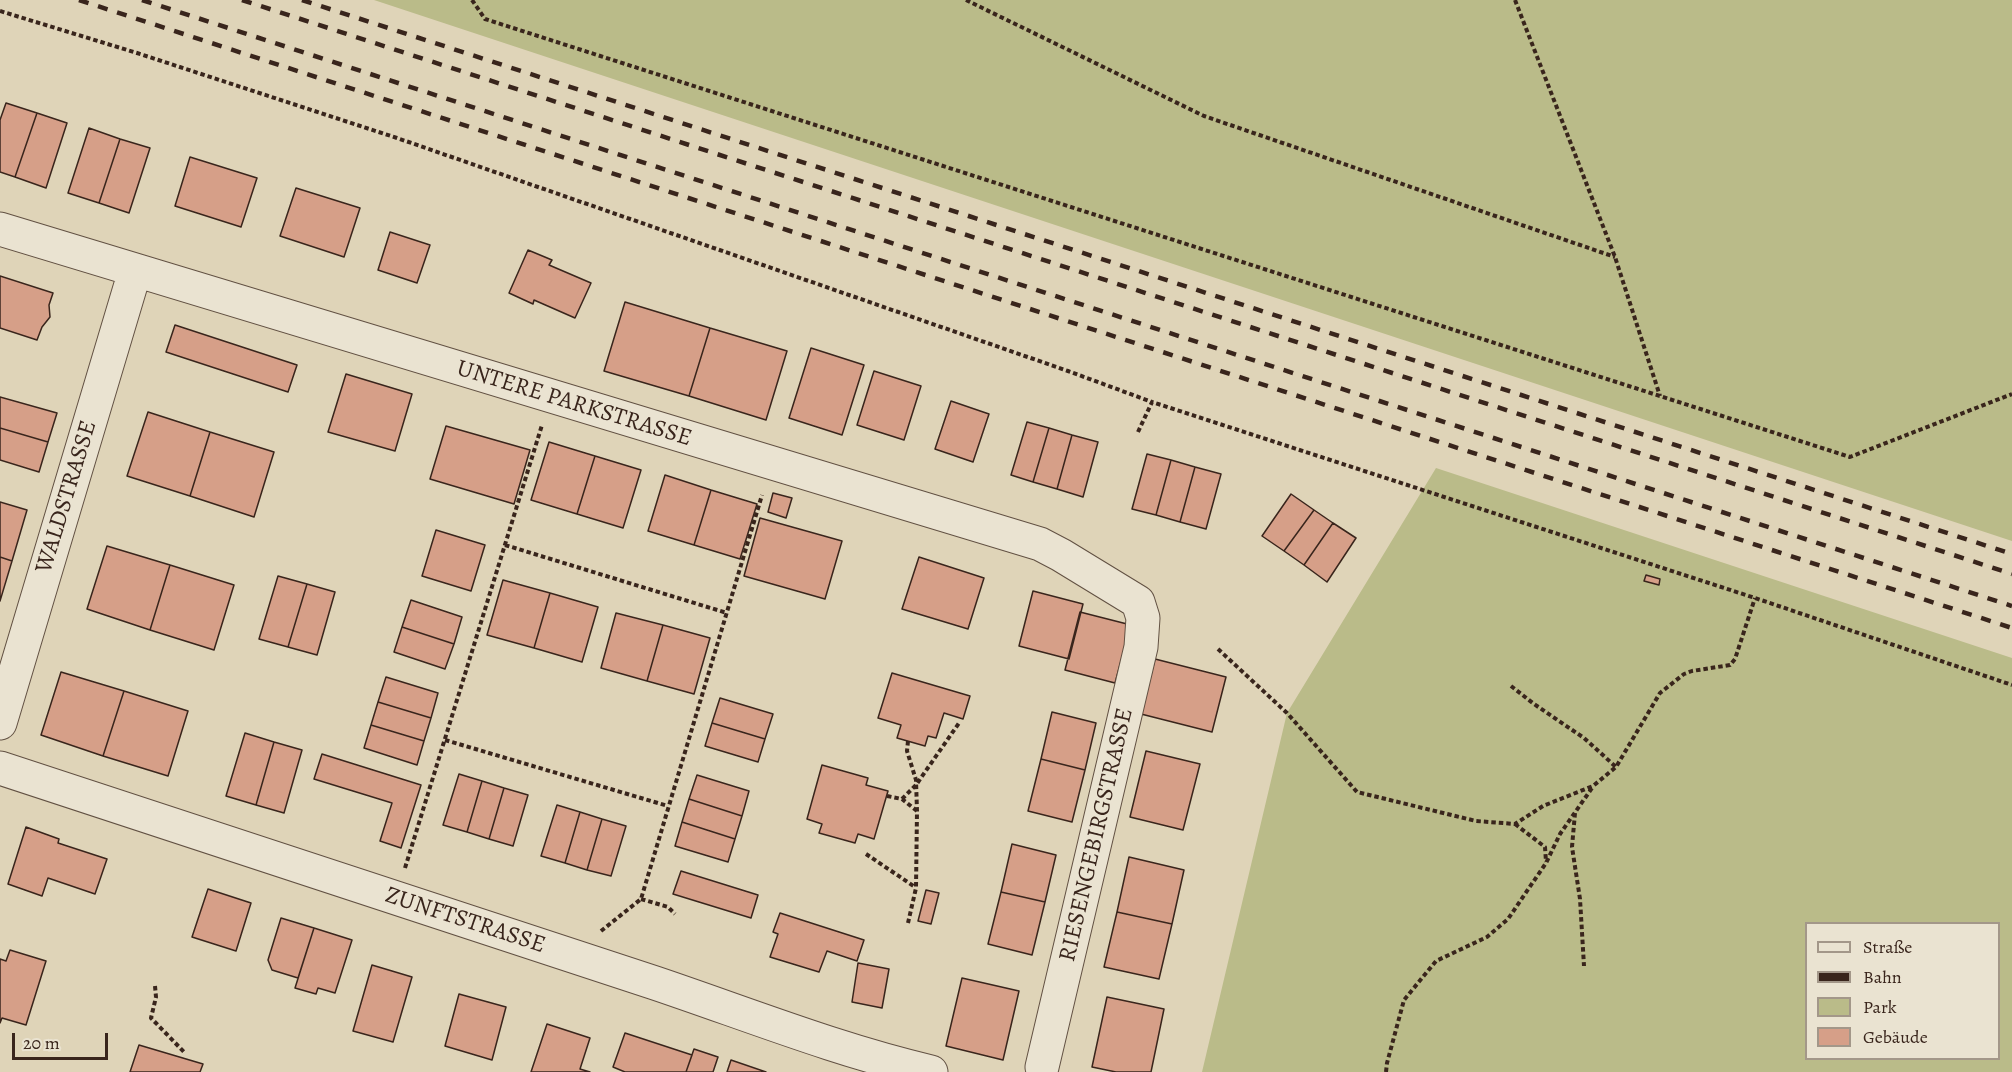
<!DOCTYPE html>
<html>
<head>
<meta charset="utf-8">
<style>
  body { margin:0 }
  #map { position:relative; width:2012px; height:1072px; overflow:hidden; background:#dfd4b8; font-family:Alegreya,serif }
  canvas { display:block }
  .legend { position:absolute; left:1805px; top:922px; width:195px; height:138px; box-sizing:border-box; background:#eae3d1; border:2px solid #a39789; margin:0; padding:8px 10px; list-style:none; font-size:18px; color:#39251c }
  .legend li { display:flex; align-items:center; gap:12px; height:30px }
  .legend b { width:30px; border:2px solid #a39789 }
  .scale { position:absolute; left:12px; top:1033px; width:96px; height:27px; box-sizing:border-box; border:3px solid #39251c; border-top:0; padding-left:8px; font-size:18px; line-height:21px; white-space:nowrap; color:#39251c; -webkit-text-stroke:4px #eae3d1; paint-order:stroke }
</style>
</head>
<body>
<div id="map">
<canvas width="2012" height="1072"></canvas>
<ul class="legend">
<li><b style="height:8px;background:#eae3d1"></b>Straße</li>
<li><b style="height:8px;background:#39251c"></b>Bahn</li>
<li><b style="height:16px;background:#babb89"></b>Park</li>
<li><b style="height:16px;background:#d69f88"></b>Gebäude</li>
</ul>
<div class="scale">20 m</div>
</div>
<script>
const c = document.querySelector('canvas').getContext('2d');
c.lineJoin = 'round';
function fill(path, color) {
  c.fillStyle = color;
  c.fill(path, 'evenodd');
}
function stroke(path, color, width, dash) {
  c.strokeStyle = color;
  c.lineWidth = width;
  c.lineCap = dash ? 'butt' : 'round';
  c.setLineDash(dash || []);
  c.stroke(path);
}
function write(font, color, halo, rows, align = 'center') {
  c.font = font + ' Alegreya,serif';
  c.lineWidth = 6;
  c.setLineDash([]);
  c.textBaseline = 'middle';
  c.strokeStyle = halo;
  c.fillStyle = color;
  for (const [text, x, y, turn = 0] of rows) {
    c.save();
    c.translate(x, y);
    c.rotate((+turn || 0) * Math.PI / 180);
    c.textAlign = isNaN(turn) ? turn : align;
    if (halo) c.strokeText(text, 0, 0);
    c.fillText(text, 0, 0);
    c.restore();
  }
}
fill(new Path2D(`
  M374,0h1638v541z
  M1436,468l576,190v414h-810l85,-359zM1806,924h192v134h-192z`), '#babb89');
const building = new Path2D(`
  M6,103l31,10 -22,64 -15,-5v-52z
  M37,113l30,10 -21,65 -31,-11z
  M89,128l31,11 -21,64 -31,-10z
  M120,139l30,9 -21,65 -30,-10z
  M190,157l67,21 -16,49 -66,-21z
  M296,188l64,20 -16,49 -64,-21z
  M390,232l40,13 -13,38 -39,-13z
  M528,250l24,10 -3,5 42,18 -16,35 -41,-18 -1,4 -24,-11z
  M0,276l53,17 -4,12 1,12 -8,10 -5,13 -37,-12z
  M625,302l85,26 -21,68 -85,-25z
  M175,325l122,40 -9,27 -122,-40z
  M710,328l77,23 -21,69 -77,-24z
  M811,348l53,17 -22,70 -53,-17z
  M874,371l47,15 -17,54 -47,-15z
  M346,374l66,20 -17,57 -67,-19z
  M0,397l57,16 -9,29 -48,-14z
  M951,401l38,13 -16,48 -38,-13z
  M148,412l62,20 -20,64 -63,-20z
  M1027,422l22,6 -16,54 -22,-7z
  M446,426l84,24 -16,54 -84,-25z
  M0,428l48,14 -9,30 -39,-12z
  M1049,428l23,7 -15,54 -24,-7z
  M210,432l64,20 -20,65 -64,-21z
  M1072,435l26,7 -15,55 -26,-8z
  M549,442l46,14 -18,58 -46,-14z
  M1147,454l24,6 -15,55 -24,-6z
  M595,456l46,14 -18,58 -46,-14z
  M1171,460l24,7 -15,55 -24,-7z
  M1195,467l26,7 -15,55 -26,-7z
  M665,475l46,15 -17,55 -46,-14z
  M711,490l46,14 -17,55 -46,-14z
  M773,493l19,5 -6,20 -18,-6z
  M1291,494l23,16 -30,41 -22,-15z
  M0,502l27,8 -15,51 -12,-4z
  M1314,510l19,13 -29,42 -20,-14z
  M760,518l82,23 -17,58 -81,-23z
  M1333,523l23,15 -29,44 -23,-17z
  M436,530l49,15 -14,46 -49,-15z
  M107,546l63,19 -20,65 -63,-21z
  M0,557l12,4 -12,40z
  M919,557l65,21 -16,51 -66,-20z
  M170,565l64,20 -20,65 -64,-20z
  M1646,575l14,4 -1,6 -15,-4z
  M278,576l29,8 -19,63 -29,-8z
  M503,580l47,13 -16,55 -47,-13z
  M307,584l28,8 -18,63 -29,-8z
  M1033,591l50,13 -14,55 -50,-13z
  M550,593l48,14 -16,55 -48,-14z
  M411,600l51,17 -8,27 -52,-17z
  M1080,612l51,13 -16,58 -50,-13z
  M616,613l47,12 -16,56 -46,-13z
  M663,625l47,13 -16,56 -47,-13z
  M402,627l52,17 -9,25 -51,-17z
  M1155,659l71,18 -14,55 -71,-18z
  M61,672l63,19 -21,65 -62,-21z
  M892,673l78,23 -7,23 -19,-6 -8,25 -8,-2 -3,10 -28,-8 4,-13 -23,-7z
  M386,677l52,16 -7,25 -53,-16z
  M124,691l64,20 -20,65 -65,-20z
  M720,698l53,16 -8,25 -53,-16z
  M378,702l53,16 -7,23 -53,-16z
  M1052,712l44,11 -11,47 -44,-11z
  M712,723l53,16 -7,23 -53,-16z
  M371,725l53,16 -7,24 -53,-17z
  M245,733l29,9 -18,63 -30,-9z
  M274,742l28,8 -18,63 -28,-8z
  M1146,751l54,13 -17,66 -53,-13z
  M322,754l99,31 -20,63 -21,-7 12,-38 -78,-24z
  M1041,759l44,11 -13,52 -44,-11z
  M822,765l46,13 -2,7 22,6 -14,48 -16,-5 -3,9 -36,-10 3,-9 -15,-5z
  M459,774l23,7 -15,51 -24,-7z
  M697,775l52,16 -7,25 -53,-17z
  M482,781l22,7 -15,51 -22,-7z
  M504,788l24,7 -15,51 -24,-7z
  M689,799l53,17 -7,23 -53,-17z
  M557,805l23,7 -15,51 -24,-7z
  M580,812l22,7 -15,51 -22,-7z
  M602,819l24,7 -15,50 -24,-6z
  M682,822l53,17 -7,23 -53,-16z
  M26,827l33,12 -1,4 49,16 -12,35 -47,-16 -6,18 -34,-12z
  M1012,844l44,11 -11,47 -44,-10z
  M1129,857l55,13 -12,54 -55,-12z
  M681,871l77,24 -7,23 -78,-24z
  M208,889l43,14 -15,48 -44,-14z
  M926,890l13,3 -8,31 -13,-3z
  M1001,892l44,10 -13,53 -44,-11z
  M1117,912l55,12 -13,55 -55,-12z
  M780,913l84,27 -7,21 -30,-10 -8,21 -49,-15 8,-23 -5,-2z
  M281,918l33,10 -16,50 -26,-8 -4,-10z
  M314,928l38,12 -17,53 -17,-5 -2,6 -21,-6z
  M10,950l36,11 -20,64 -24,-7 -2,5v-64l6,2z
  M858,963l31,6 -7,39 -30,-6z
  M372,965l40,12 -19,65 -40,-11z
  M962,978l57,13 -16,69 -57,-14z
  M459,994l47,13 -14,53 -47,-14z
  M1107,997l57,12 -13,63h-35l-24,-5z
  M547,1024l43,14 -10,31 10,3h-59z
  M625,1033l67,22 -6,17h-61l-12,-5z
  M139,1045l64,19 -3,8h-70z
  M694,1049l24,8 -5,15h-27z
  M731,1060l35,12h-39z`);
fill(building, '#d69f88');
stroke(building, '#39251c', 1.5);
const minor = new Path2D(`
  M0,229l1040,315 21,11 77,47 5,16 -2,29 -99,420
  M0,723l135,-452
  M0,768c218,73 437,143 655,215 92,31 182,67 276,89`);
stroke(minor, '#625143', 35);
stroke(new Path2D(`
  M472,0l13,19 1365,438 162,-63
  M966,0l238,116 411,141
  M1515,0l100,257 45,139
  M0,11l137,42 260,85 671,233 84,31
  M1138,432l14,-30 603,196 257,87
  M505,545l222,68
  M1218,649l69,64 70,79 119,29 39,3 28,-18 50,-20 23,-19 44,-74 24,-19 8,-3 38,-6 5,-6 20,-61
  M1511,686l23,18 50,34 32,29
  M445,740l223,66
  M908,741l-1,10 9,29 1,31 -1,77 -8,35
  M887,796l15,3 15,12
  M902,799l14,-14 43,-62
  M1575,813l-3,34 8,52 4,67
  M1515,824l30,23 1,15
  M866,854l49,33
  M405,868l137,-443
  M641,899l27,8 7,7
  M601,931l40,-32 121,-404
  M155,986l1,11 -5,21 34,35
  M1386,1072l1,-9 17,-63 32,-39 51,-24 21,-18 38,-56 14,-29 32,-46`), '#39251c', 4, [4.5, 3]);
stroke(minor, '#eae3d1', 33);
stroke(new Path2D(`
  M79,0l1933,628
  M142,0l1870,606
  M242,0l1770,574
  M302,0l1710,554`), '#39251c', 4.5, [10, 10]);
write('24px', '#39251c', '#eae3d1', [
  ["UNTERE PARKSTRASSE",574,404,17],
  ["WALDSTRASSE",67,497,-73],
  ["RIESENGEBIRGSTRASSE",1097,835,-77],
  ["ZUNFTSTRASSE",465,921,18]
]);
</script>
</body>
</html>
